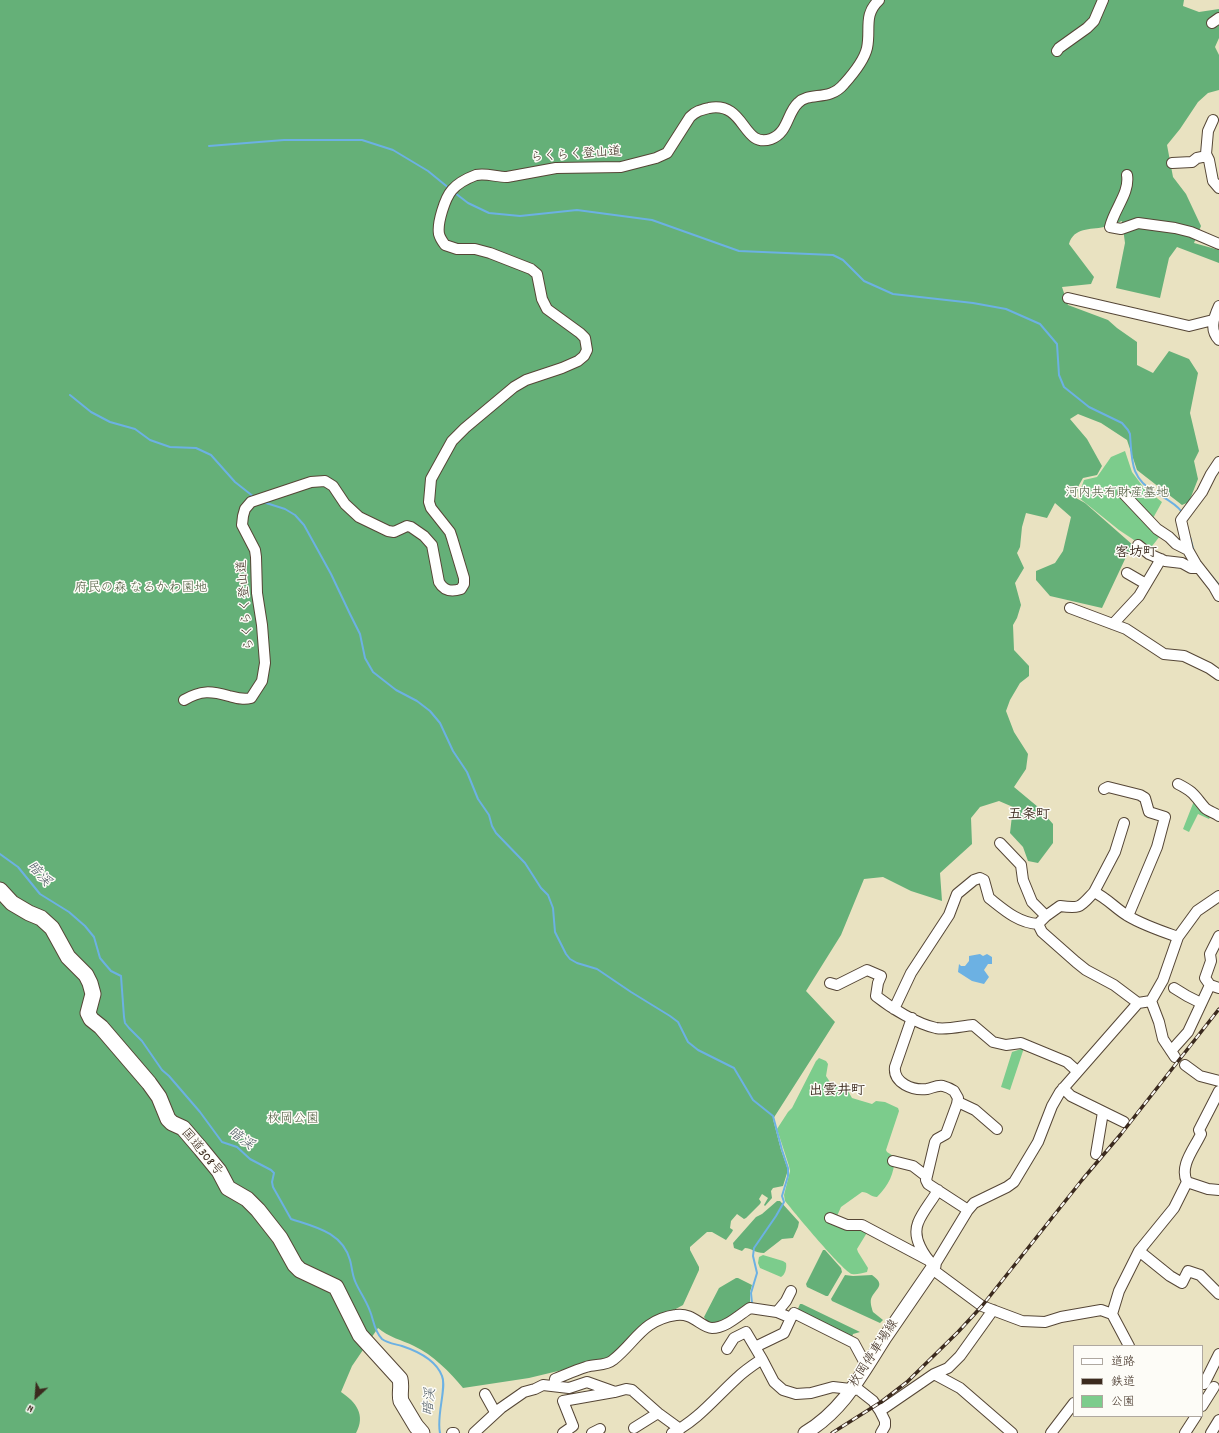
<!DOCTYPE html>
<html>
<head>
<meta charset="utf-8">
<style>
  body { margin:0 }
  #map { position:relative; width:1219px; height:1433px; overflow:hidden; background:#e9e2c1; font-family:Dekko,"Klee One",sans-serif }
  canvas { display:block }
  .legend { position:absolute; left:1073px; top:1345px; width:130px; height:72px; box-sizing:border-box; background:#fdfcf7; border:1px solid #afa8a0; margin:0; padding:5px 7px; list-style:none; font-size:12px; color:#3b2a1e }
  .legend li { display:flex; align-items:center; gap:8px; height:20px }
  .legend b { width:20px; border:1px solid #afa8a0 }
  .north { position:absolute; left:16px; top:1377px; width:40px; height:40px; -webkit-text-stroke:3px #fdfcf7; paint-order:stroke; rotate:206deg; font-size:11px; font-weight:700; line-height:16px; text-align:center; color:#3b2a1e }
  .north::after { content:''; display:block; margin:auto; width:14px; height:18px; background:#3b2a1e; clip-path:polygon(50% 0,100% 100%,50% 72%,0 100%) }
</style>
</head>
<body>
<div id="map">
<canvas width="1219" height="1433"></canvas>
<ul class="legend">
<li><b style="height:5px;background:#fff"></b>道路</li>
<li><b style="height:5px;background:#3b2a1e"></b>鉄道</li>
<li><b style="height:11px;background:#7ccc8c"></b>公園</li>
</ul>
<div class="north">N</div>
</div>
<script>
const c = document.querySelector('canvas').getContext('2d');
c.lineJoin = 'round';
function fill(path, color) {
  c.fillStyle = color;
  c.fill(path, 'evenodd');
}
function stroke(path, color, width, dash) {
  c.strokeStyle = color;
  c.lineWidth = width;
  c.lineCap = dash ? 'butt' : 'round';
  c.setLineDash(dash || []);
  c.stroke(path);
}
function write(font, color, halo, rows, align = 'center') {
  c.font = font + ' Dekko,"Klee One",sans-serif';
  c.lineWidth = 3;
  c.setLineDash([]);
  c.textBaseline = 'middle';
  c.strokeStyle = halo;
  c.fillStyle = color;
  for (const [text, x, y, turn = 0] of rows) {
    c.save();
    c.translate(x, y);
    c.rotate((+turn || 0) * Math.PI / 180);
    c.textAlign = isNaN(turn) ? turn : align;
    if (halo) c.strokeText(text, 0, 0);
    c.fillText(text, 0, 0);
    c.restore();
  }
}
fill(new Path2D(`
  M1125,451l7,21 12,16 18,14 -10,18 8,16 -11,14 -30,-20 -41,-33 6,-17 13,-3 14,-20z
  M1194,801l18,13 -3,5 -11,-5 -9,18 -6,-3z
  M1024,1048l-14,42 -9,-3 11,-35z
  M819,1058l7,3 2,3 -2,12 4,6 18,9 4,7 20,6 4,-3 9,1 13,6 1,3 -13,39 1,2 8,5c-1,17 -6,28 -18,40 -6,0 -9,-5 -15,-5l-21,15 -4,9 31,15 -11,18 1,3 10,16 -1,4c-5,1 -11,3 -15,2 -8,-2 -54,-57 -62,-67l-5,-6 -1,-6 6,-24 -1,-5 -12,-37 11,-17 4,-4 24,-47z
  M763,1255l20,6 3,2c1,5 -1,12 -5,14l-21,-9 -2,-5 1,-6z`), '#7ccc8c');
fill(new Path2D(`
  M0,0h1184l-1,6 16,6 20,-3v29l-4,9 4,8v35l-11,3 -10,9 -18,27 -13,16 6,32 13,17 15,32 -7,17 25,7v13l-42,-16 -8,11 -9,40 -44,-10 9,-45 -3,-22c-6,2 -12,5 -18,6 -14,3 -30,0 -35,17l25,33 -3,7 -29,3 6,18 40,15 9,8 20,14v23l16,8 16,-22 20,8 9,14 -8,40 9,38 -5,10 4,18 -9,23 -7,3 -45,-35 -10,-30 -26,-17 -23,-9 -8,5 17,20 15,27 -5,9 -14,3 -4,7 -3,13 9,5 49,43 -8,11 -24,51 -52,-12 -14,-16v-9l19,-8 8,-12 8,-34 -16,-14 -8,15 -21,-5 -4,14 -2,20 -3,6 7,15 -9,15 6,22 -4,13 -4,7 1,25 15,16v10l-9,7 -10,17 -4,11 8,21 14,22 -2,15 -12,18 24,20 15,17v19l-15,20 -10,-2 -5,-14 -13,-14 3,-26 -14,-6 -19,6 -9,11 1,26 -32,29 2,28 -31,-10 -28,-14 -19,2 -23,56 -35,56 29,31 -62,97 8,31 7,20 -5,16 -10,2 -2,3 1,7 -7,8 -1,-1 4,-7 -6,-4 -3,5 2,3 -1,2 -14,14 -2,1 -7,-5 -6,7 -1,7 3,2 -1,2 -6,8 -14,-8h-5l-17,15v3l9,17v3l-16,35 -11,6 -9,2 -51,45 -83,20 -66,10c-13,-16 -30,-33 -49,-42 -12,-6 -26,-9 -36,-18l-26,38 -11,26c15,10 25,23 15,41h-356z
  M777,1201h3l19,21 -1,5 -5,11 -11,1 -18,14c-9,0 -13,-5 -19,-5l-3,3 -8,-3 -1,-5 23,-26 6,-3z
  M823,1250h2l16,18 1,4 -14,24h-2l-19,-9 -1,-3z
  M845,1275l8,1 19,-1c15,11 3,13 -1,24 -1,4 1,10 2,13l10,8 -3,3 -48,-22 -1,-2z
  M736,1278h2l14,7 -2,7v12l-34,20 -8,-1 -4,-6 15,-29z
  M800,1304h2l58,28 -7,2 -1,3 -55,-26z`), '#65b078');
fill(new Path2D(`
  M980,954l3,2 4,-2 5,3v7h-4l-4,6 5,7 -5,7 -12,-3 -14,-9 1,-8 2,2h4l4,-5v-5z`), '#6cb1e3');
stroke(new Path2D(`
  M209,146l75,-6h78l31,10 35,21 22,18
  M455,193l13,10 21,10 31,3 57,-6 75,10 87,31 94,4 10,5 21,21 29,13 80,9 33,6 34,15 17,20 2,31 5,12 25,20 33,16 6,7 2,4c2,27 0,44 26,59 10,6 19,10 26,19
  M70,395l21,17 19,10 25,7 15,11 20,7 26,1 15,7 24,27 19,15
  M263,502l22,7 10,6 9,10 27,49 19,40 10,20 5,24 8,14 23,18 21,11 13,10 10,12 13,28 14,21 11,27 11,16 3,11 4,7 29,30 16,25 7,7 5,13 2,24 11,22 4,5 7,4 20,6 34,23 39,24 8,6 10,20 10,8 36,18 19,32 20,16 9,34 6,18v8l-6,20 2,6 -8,14 -22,32 -1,8 4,17 -6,20 1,10
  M1190,537l4,15
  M1208,572l11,13
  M0,854l18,13 22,27 29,18 16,14 9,11 6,21 5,6 6,7 10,5 3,41 1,6 4,5 13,13 20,29 7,6 31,36 22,30 15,5 13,12 21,11 3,3 -2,9 1,5 18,32c24,8 51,13 59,41 2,7 2,14 5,21 4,10 11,19 15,30 4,10 4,20 12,28 5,4 13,5 20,7 15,5 34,14 40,30 5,11 -6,40 -2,57`), '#6cb1e3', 2);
const minor = new Path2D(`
  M1212,23l7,-5
  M1057,51l2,-3 28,-20 7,-7 9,-21
  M1213,120l-5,11 -2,23 3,6 4,21 6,7
  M1172,163l20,-1 5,-4 10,-2
  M1127,175c3,18 -13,34 -17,52l11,2 17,-6 37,5 16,4 28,12
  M1068,298l121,28 24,-6
  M1219,306c-5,11 -10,24 0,34
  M1123,493l34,36 12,8 7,7 12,6 8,14 18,23 5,9
  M1138,545l11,9 16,7 17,2 9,5h8
  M1188,550l-7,-30 21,-28 9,-18 8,-12
  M1127,573l19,11
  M1070,608l56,21 38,25 20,2 25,12 10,7
  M1113,624l26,-28 22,-37
  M184,700c17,-10 27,-9 45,-4 8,2 14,4 22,2l11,-17 3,-18 -3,-38 -5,-32 -1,-36 -1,-7 -13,-25 1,-9 2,-7 6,-7 60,-20 14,-1 8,5 12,18 14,13 29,14 6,1 13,-6 4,1 13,9 8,9 7,37c5,9 12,10 22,7l3,-5v-6l-12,-40 -2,-6 -19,-24 -2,-6 2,-23 21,-38 13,-13 49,-41 12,-7 36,-12 16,-7 6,-5 3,-6 -2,-12 -5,-5 -33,-24 -5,-10 -5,-25 -6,-5 -41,-16 -15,-4h-18l-12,-4c-3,-4 -5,-7 -6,-11 -2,-11 6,-36 13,-44 6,-7 16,-12 24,-15 11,-2 20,2 31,2l49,-9 65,-1 35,-9 11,-5 23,-36c6,-6 11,-7 19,-9 37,-7 33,41 62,31 17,-6 16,-26 27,-36 12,-12 31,-1 46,-19 9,-10 20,-23 23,-36 4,-19 -4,-33 12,-48
  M1178,784c16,8 16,11 27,24 3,3 10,5 14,8
  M1104,789l4,-2 32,8 5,3 4,14 16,5 -8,30 -29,69
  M1000,843l21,22 2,15 9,22 14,14 14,-10c21,3 20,1 34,-14 13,6 22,17 34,24 15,9 33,15 50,21
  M1094,892l21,-40 9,-29
  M1038,924l4,8 34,30 10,8 28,15 24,18
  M830,983l7,2 30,-15 14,6 -3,7 -2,13c15,12 41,28 60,32 11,2 26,-2 37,-3l20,17 13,3 15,-2 46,19 10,9
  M1210,985l-5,-7 6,-17 -1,-7 9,-18
  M1174,988l13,8 14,7
  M1151,1001l8,21 4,17 12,18
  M894,1009l17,-36 38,-58 8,-21 17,-14 6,-2 4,2 5,18c14,11 29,25 49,26l8,-8
  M912,1018l-17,49c-2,16 18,24 32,22 5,-1 10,-4 16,-3 4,1 8,3 11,5l4,7 -1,6 -11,30 -9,5 -2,3 -9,38 2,4 40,26
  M1171,1051l17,-19 22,-47 9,3
  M1185,1065l15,11 19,5
  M1063,1088l8,8 53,26
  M1219,1091l-20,39 2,4c-7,15 -22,32 -14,48l21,7 11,1
  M958,1102l17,8 22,19
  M1096,1154l7,-42
  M893,1161l20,5 13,10
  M938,1190c-6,11 -16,22 -20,33 -6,15 6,33 16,43l34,-56 6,-7 33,-16 7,-5 24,-40 14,-36 8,-14 78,-89 13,-2 12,-21 15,-43 19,-26 22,-15
  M830,1218l17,7h15l66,35
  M1139,1251l31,25 12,7 6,-12 12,4 19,19
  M932,1269l50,37 40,15 23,1 16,-5 40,-7 11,4
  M777,1312l9,-11 5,-10
  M1129,1346l-17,-32 7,-23 20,-40 35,-43 13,-26
  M755,1347l29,-14 7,-15
  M727,1349l7,-11 12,-6 16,27
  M934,1374l26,14 52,45
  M1204,1384l15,-30
  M554,1386l1,-7c10,-4 21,-9 31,-12 8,-3 20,-1 27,-7 23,-18 29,-40 63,-45 16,-3 26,13 36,13 14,0 27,-13 38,-20l27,4 14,6 3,-5 60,30 13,24
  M485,1394l10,18
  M1202,1406l12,-19
  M880,1411l54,-37 14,-6 12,-12 33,-46
  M634,1428l24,-15
  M452,1433h2
  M474,1433l27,-25 23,-16 11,-3 8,-4 26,3 18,-6 28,10 11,-3 6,1 26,23 22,16
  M563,1433l10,-7 -10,-25 51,-9
  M592,1433l8,-4
  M672,1433c25,-12 44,-36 65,-55 7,-7 16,-13 25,-19l12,23 9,8 13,4 15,-1 22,-6 26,3 14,11 7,10 5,10v5l-4,7
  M1051,1433l23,-30
  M1185,1433l11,-17
  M1211,1433l8,-13`);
const major = new Path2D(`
  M805,1433c39,-23 57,-60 81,-97 16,-23 32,-47 48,-70`);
const highway = new Path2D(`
  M0,890l12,13 17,10 12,5 11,10 16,29 18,18 4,8 3,11 -5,19 3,6 10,8 48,56 10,14 9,22 4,4 11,5 18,21 18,22 9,17 19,11 11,11 22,28 15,27 5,5 36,17 24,48 40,44c2,8 -1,15 1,22l15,25 6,7`);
stroke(minor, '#554636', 12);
stroke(major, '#554636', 15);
stroke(highway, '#554636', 17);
stroke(minor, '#fff', 10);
stroke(major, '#fff', 13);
stroke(highway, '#fff', 15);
const rail = new Path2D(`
  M832,1433l49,-31 26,-20 51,-50 24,-26 100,-126 39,-46 98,-125`);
stroke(rail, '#3b2a1e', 3.5);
stroke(rail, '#fdfcf7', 2, [6]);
write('13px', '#3b2a1e', '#fdfcf7', [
  ["らくらく登山道",576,156,-4],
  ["らくらく登山道",247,605,-95],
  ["国道308号",201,1153,50],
  ["枚岡停車場線",875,1354,-57]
]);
write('13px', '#4e5b3f', '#fdfcf7', [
  ["河内共有財産墓地",1117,494],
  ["府民の森 なるかわ園地",141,589],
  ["枚岡公園",293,1120]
]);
write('bold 14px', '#3b2a1e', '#fdfcf7', [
  ["客坊町",1136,554],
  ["五条町",1029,816],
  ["出雲井町",837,1092]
]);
write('italic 14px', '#4c5963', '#fdfcf7', [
  ["暗渓",38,875,47],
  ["暗渓",240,1140,35],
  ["暗渓",431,1402,-85]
]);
</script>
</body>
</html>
